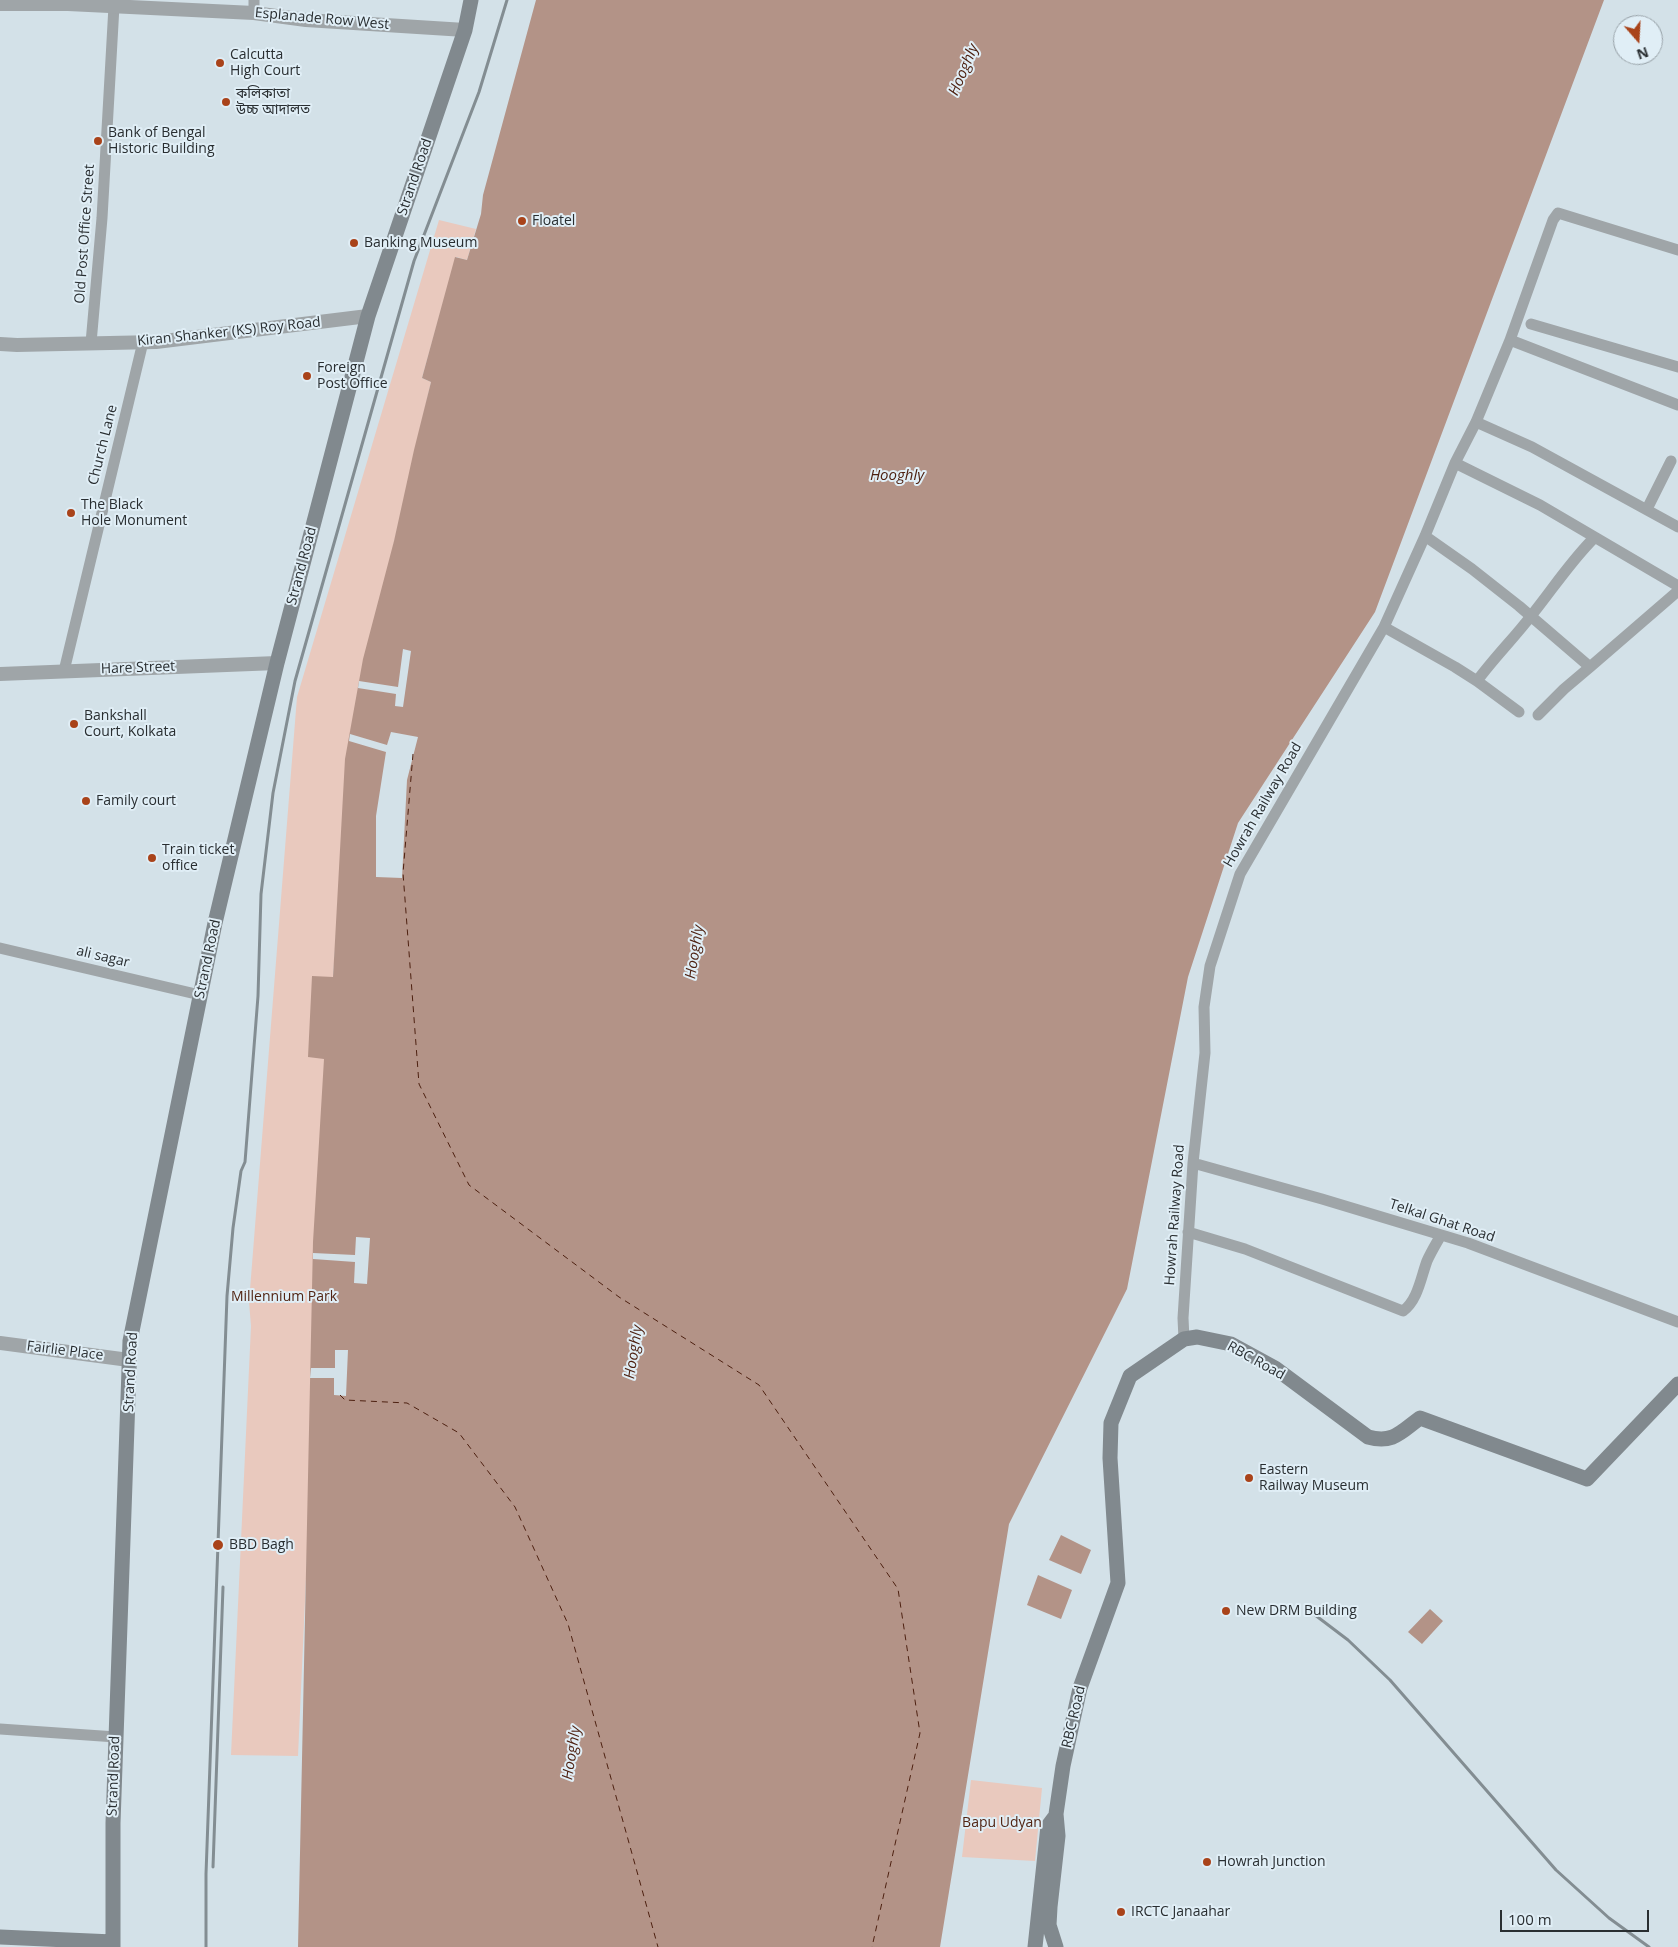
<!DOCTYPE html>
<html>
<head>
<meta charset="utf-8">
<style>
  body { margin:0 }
  #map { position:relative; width:1678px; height:1947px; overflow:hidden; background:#d3e1e8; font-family:"Open Sans",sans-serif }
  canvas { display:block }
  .north { position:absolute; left:1613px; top:15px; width:50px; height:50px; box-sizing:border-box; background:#e0eef6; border:1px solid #97a1a7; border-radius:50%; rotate:161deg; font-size:14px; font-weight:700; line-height:20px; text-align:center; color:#292e31 }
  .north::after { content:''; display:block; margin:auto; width:18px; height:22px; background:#a9431a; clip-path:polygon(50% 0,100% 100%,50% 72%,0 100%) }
  .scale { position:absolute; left:1500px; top:1910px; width:149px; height:22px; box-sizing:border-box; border:2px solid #292e31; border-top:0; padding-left:6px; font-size:15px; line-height:18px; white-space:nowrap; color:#292e31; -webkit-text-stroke:4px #e0eef6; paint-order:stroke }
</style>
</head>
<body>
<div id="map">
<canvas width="1678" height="1947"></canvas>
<div class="north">N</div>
<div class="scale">100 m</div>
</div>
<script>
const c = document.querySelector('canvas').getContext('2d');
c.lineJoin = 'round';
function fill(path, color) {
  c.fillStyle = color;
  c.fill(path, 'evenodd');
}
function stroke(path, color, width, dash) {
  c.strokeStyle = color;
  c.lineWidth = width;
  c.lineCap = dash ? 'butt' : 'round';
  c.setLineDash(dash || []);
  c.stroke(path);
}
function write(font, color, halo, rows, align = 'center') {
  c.font = font + ' "Open Sans","Noto Sans Bengali",sans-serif';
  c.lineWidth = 4;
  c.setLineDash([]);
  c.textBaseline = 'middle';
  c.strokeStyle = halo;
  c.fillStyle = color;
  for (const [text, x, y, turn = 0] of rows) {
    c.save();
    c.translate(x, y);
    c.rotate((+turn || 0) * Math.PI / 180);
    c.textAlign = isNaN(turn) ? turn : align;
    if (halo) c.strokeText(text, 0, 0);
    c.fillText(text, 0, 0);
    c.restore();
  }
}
fill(new Path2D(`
  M439,220l37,9 -9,31 -11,-3 -34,121 9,4 -81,352 -17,244 -35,778 -67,-1 20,-429 -2,-24 48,-605z
  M971,1780l71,8 -7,73 -73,-4z`), '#e9c9be');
fill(new Path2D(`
  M536,0h1068l-229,612 -137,211 -50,154 -61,312 -118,235 -69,423h-642l15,-705 11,-183 -16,-2 4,-81 21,1 12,-218 18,-100 31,-118 20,-91 17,-68 -9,-4 33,-121 12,3 14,-46 2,-19z
  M1061,1535l30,15 -10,24 -32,-14z
  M1038,1575l34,15 -11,29 -34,-14z
  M1430,1609l13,12 -21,23 -14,-12z`), '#b39387');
fill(new Path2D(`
  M403,649l8,2 -8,56 -8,-1 1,-12 -38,-6 1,-7 39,6z
  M391,732l27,5 -11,43 -5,98 -26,-1v-61l10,-64 -37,-11 1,-7 37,11z
  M356,1237l14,1 -3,46 -13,-1 1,-21 -42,-3v-6l42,2z
  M335,1350h13l-2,46 -12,-1v-17h-24l1,-10h24z`), '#d3e1e8');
stroke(new Path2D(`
  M413,754l-10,119 16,211 50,101 150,112 140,88 139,204 22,144 -48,214
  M340,1395l5,5 62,3 52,30 56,74 53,117 90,323`), '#4d2010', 1, [6, 5]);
stroke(new Path2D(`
  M254,13v-13
  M1531,324l147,43
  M1510,340l168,65
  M91,343l11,-125 12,-212
  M1476,422l56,25 146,80
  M1455,463l85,42 138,81
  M1647,509l24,-48
  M1425,536l47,33 47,37 71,61 88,-76
  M1384,627l71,40 22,14 42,31
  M64,671l79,-329
  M1477,681c17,-23 37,-43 54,-65 21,-26 39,-54 63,-78
  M1538,715l26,-26 26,-22
  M0,948l200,47
  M1193,1163l129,36 146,44 210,79
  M1188,1232l57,17 158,62c15,-11 18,-34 24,-50 4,-9 9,-17 14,-26
  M1184,1339l-1,-21 10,-155 12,-110 -1,-46 6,-41 30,-92 144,-247 41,-91 30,-73 21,-41 34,-82 43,-120 5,-7 120,37
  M0,1729l116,8`), '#9fa5a8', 11);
stroke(new Path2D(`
  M0,4h68l186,9 52,7 159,10
  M0,344l17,1 139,-3 212,-26
  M0,674l277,-11
  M0,1343l129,17`), '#9fa5a8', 14);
stroke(new Path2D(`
  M0,1937l113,5
  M113,1947v-124l17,-482 85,-418 62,-260 91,-347 97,-286 6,-30
  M1035,1947l13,-121 6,-8
  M1056,1947l-7,-22 1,-18 8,-71 -2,-22 7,-48 17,-78 38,-105 -8,-125 1,-35 19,-47 54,-37 13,-2 34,7 44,24 93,69c25,7 33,-5 52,-19l167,61 91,-95`), '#81898e', 15);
stroke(new Path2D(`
  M1315,1615l33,25 42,40 166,190 53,48 40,29
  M213,1867l10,-280
  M206,1947v-73l21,-578 6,-68 8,-57 4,-9 13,-166 3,-102 12,-101 22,-112 119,-420 65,-169 28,-92`), '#838d92', 3);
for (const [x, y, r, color] of [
  [220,63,5,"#a9431a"],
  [226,102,5,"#a9431a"],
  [98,141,5,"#a9431a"],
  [522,221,5,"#a9431a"],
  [354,243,5,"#a9431a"],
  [307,376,5,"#a9431a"],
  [71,513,5,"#a9431a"],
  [74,724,5,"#a9431a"],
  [86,801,5,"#a9431a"],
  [152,858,5,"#a9431a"],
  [1249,1478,5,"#a9431a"],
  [218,1545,6,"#a9431a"],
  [1226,1611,5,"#a9431a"],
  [1207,1862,5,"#a9431a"],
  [1121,1912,5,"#a9431a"]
]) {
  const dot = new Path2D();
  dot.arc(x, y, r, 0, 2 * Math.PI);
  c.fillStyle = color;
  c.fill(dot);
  stroke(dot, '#e0eef6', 2);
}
write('14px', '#292e31', '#e0eef6', [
  ["Esplanade Row West",322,19,5],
  ["Strand Road",415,177,-71],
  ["Old Post Office Street",85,234,-86],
  ["Kiran Shanker (KS) Roy Road",229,332,-6],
  ["Church Lane",103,445,-76],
  ["Strand Road",302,566,-75],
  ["Hare Street",138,668,-2],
  ["Howrah Railway Road",1263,805,-60],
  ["ali sagar",103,957,13],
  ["Strand Road",208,959,-78],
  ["Howrah Railway Road",1175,1215,-86],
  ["Telkal Ghat Road",1442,1221,18],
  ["Fairlie Place",65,1351,7],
  ["RBC Road",1256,1361,29],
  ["Strand Road",131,1372,-87],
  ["RBC Road",1074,1717,-77],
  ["Strand Road",114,1776,-88]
]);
write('14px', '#292e31', '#e0eef6', [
  ["Calcutta",230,55],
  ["High Court",230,71],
  ["কলিকাতা",236,94],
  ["উচ্চ আদালত",236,110],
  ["Bank of Bengal",108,133],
  ["Historic Building",108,149],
  ["Floatel",532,221],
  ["Banking Museum",364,243],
  ["Foreign",317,368],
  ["Post Office",317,384],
  ["The Black",81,505],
  ["Hole Monument",81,521],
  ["Bankshall",84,716],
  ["Court, Kolkata",84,732],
  ["Family court",96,801],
  ["Train ticket",162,850],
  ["office",162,866],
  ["Eastern",1259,1470],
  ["Railway Museum",1259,1486],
  ["BBD Bagh",229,1545],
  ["New DRM Building",1236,1611],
  ["Howrah Junction",1217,1862],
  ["IRCTC Janaahar",1131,1912]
], 'left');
write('14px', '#522514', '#e0eef6', [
  ["Millennium Park",284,1297],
  ["Bapu Udyan",1002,1823]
]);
write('italic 15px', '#4d2010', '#e0eef6', [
  ["Hooghly",964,70,-67],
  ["Hooghly",897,476],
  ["Hooghly",695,952,-81],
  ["Hooghly",634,1352,-81],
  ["Hooghly",572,1753,-81]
]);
</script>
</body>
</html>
